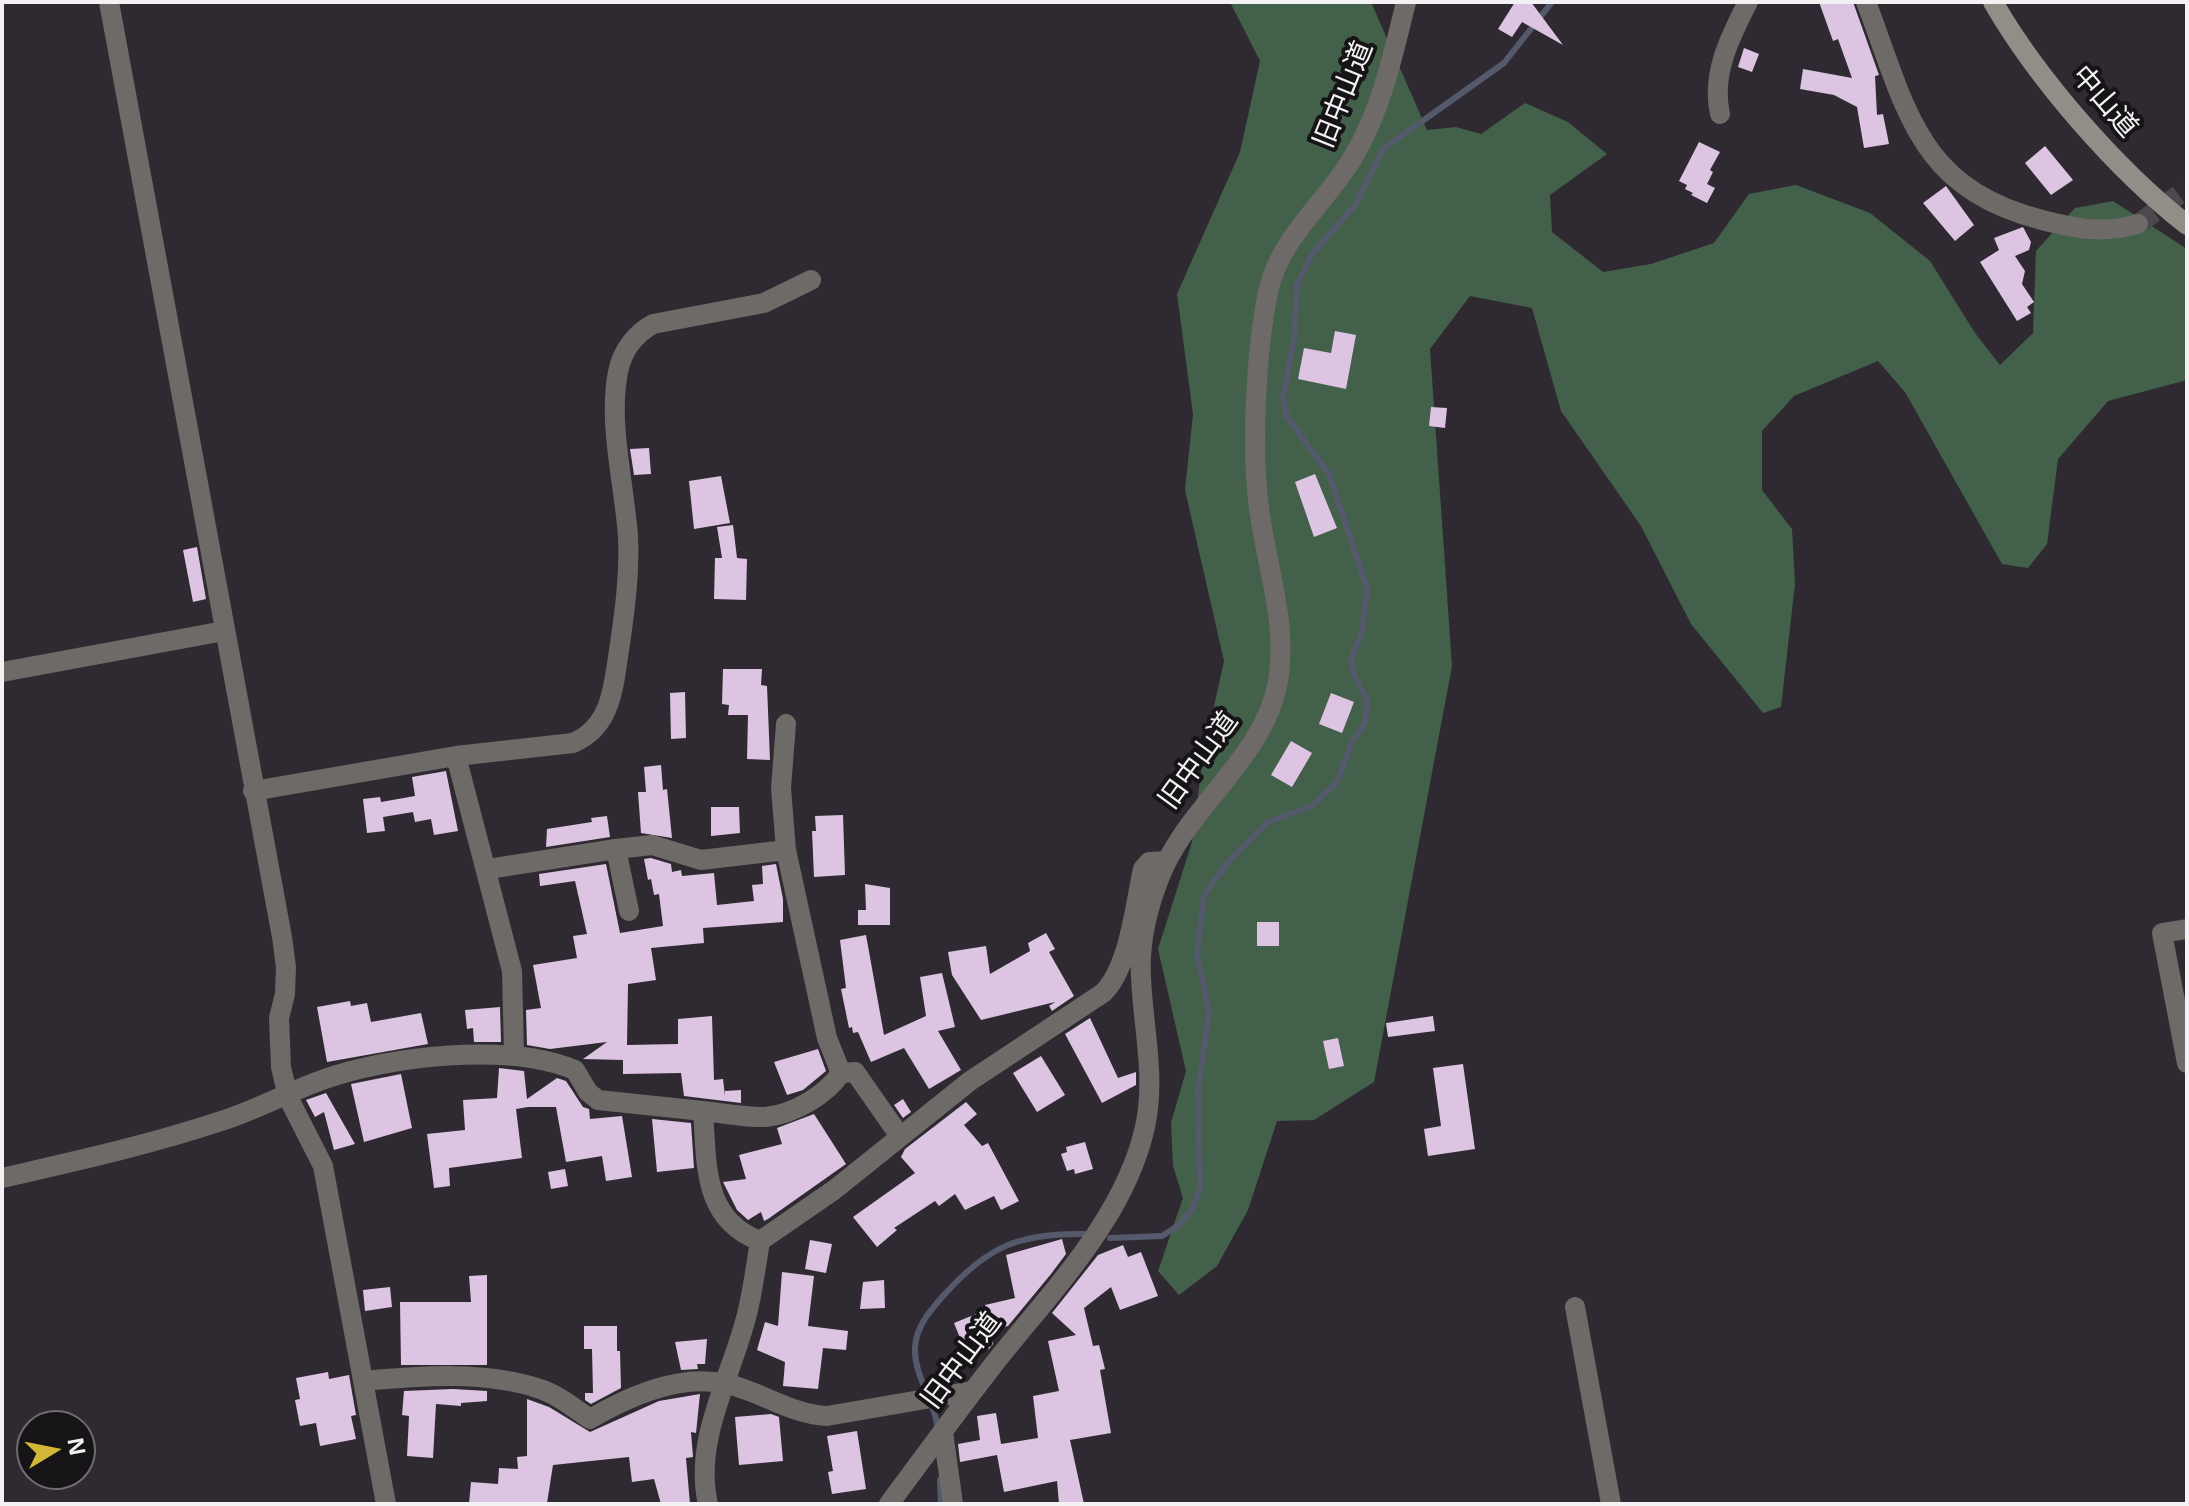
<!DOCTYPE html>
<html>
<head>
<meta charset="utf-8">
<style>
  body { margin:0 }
  #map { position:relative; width:2189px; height:1506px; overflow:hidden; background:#2f2a31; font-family:"Noto Sans",sans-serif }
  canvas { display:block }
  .frame { position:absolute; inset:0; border:4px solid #f4f1f5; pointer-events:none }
  .north { position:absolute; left:16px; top:1410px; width:80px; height:80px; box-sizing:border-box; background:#161417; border:2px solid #6f6c70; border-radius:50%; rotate:80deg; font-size:22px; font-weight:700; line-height:32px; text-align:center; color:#f4f1f5 }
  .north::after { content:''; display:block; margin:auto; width:28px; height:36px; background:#d3b635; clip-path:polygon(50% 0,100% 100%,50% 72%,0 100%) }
</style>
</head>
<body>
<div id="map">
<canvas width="2189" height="1506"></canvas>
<div class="frame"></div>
<div class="north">N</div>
</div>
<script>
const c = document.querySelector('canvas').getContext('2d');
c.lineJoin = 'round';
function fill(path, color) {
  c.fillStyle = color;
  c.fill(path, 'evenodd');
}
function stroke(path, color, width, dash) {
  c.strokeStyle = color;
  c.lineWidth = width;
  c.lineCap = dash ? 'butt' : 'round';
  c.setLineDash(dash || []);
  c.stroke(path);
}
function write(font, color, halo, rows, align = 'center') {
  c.font = font + ' "Noto Sans","Noto Sans JP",sans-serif';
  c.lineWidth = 8;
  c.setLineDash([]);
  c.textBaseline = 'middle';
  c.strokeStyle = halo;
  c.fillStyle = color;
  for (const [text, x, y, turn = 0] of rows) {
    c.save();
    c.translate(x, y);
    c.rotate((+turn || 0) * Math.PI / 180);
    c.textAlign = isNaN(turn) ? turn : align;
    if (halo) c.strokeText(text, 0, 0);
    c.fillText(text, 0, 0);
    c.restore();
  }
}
fill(new Path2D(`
  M1230,2h141l56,128 29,-3 25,7 44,-31 43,19 39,32 -57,41 2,37 51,40 48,-8 63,-21 35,-49 47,-9 74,28 60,48 45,72 25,32 33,-32 3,-82 39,-43 38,-7 74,48v131l-79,21 -50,58 -11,85 -19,24 -26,-4 -97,-172 -27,-31 -84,35 -32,35v59l30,39 3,55 -14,123 -18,6 -72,-89 -50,-98 -80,-115 -29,-103 -62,-12 -40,53 22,317 -78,416 -60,38 -37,1 -29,89 -31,56 -38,29 -21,-24 25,-73 -10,-32 -2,-43 15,-52 -28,-122 34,-107 11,-86 21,-95 -39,-171 8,-76 -16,-120 63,-142 20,-91z`), '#43604a');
stroke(new Path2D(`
  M1110,1238l52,-2 17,-11 13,-16 8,-20 -2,-98 11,-79 -12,-58 7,-59 25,-34 39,-39 44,-16 25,-24 15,-40 13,-19 2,-23 -13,-25 -3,-16 11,-27 5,-44 -38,-114 -42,-57 -4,-19 11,-59 3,-54 16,-32 42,-48 28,-56 121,-86 48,-61
  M937,1424c-4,-27 -23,-48 -22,-76 1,-22 15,-37 29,-53 43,-48 74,-62 140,-61
  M940,1480l1,24`), '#545a6c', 6);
fill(new Path2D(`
  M1515,2h16l32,43 -41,-23 -10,15 -14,-8z
  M1819,2h34l26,73 -4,1 2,39 6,-1 6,30 -25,4 -7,-41 -23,-12 -34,-6 3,-20 49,9 -14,-39 -5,2z
  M1744,48l15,6 -7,18 -14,-5z
  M1699,142l21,10 -10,18 3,2 -6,12 8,4 -8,15 -16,-8 2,-2 -8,-4 2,-4 -8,-4z
  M2045,146l28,34 -22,15 -26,-32z
  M1946,186l28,39 -19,16 -32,-38z
  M2023,227l8,15 -2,8 -14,6 10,15 -3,13 12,18 -7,5 4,6 -14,8 -37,-59 19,-12 -5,-12z
  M1335,331l21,4 -10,54 -48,-10 6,-31 27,5z
  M1431,407l16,1 -2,20 -16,-2z
  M649,448l2,26 -17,1 -4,-26z
  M1315,474l22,54 -23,9 -19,-55z
  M721,476l9,47 -36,6 -5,-48z
  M733,525l4,33 10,1 -1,41 -32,-1 1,-41h7l-5,-31z
  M197,547l9,52 -13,3 -10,-52z
  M723,669h39l-1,16 6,1 3,74 -23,-1 1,-44h-20l1,-10 -7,-1z
  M685,692l1,46 -15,1 -1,-46z
  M1331,693l23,9 -12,31 -23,-9z
  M1291,741l21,12 -20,34 -21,-12z
  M661,765l2,25 4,-1 5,49 -31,-5 -3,-41h8l-2,-25z
  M446,771l12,60 -24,4 -3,-16 -16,3 -2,-10 -30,5 2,14 -18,2 -4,-34 17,-2 1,5 34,-6 -3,-19z
  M711,807h28l1,26 -29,3z
  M843,815l2,60 -31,2 -2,-46h4l-1,-15z
  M607,816l3,21 -64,10 1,-18 45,-7 -1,-4z
  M651,858l20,6 1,8 9,-2 1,6 32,-3 3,32 37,-4 -2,-16 11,-1 -1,-18 14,-2 7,35v23l-80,6 1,15 -53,5 5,32 -28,4 -1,61 51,-1v-25l34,-3 2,64 9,-1 2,17v-5l16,-1v13l-57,-7 -3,-23 -58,1v-14l-40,-1 24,-17 -57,7 -23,-4 -1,-35 15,-2 -8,-43 44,-7 -4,-22 14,-2 -12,-53 -35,5 -1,-12 67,-10 14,69 43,-7 -4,-32 -5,1 -3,-16 -3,1 -4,-21z
  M865,884l25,4v37h-32v-15h8z
  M1257,922h22v24h-22z
  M1046,933l9,16 -6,3 25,44 -22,15 -3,-5 6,-4 -74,18 -29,-45 -4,-23 38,-6 4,28 40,-23 -2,-8z
  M866,935l18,100 42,-19 -6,-39 22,-4 13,54 -17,4 23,39 -32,19 -25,-41 -33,14 -13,-30 -5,1 -1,-6 -3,1 -8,-39 5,-1 -6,-48z
  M350,1001l1,5 16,-3 4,19 50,-9 7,31 -101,18 -10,-55z
  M500,1007l1,35h-27l-1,-14 -6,1 -2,-19z
  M1433,1016l2,15 -47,6 -2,-14z
  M1090,1018l28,60 18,-6v13l-34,18 -37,-69z
  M1338,1038l6,28 -15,3 -6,-28z
  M818,1049l8,22 -23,19 -16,5 -13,-33z
  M1041,1056l24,39 -28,17 -24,-39z
  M1463,1064l12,85 -47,7 -4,-27 17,-3 -8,-58z
  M499,1068l25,3 3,28 30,-21 9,3 17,26 6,2 1,10 32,-3 10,61 -26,4 -4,-25 -36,6 -10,-55h-28l-12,2 6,49 -73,10 1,18 -16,2 -7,-54 38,-4 -2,-30 34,-2z
  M401,1074l11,54 -48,14 -13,-58z
  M326,1093l29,51 -21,6 -10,-38 -9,5 -9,-17z
  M903,1099l8,13 -8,6 -9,-13z
  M966,1102l11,12 -13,11 18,21 6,-3 31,58 -18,9 -7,-14 -29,14 -10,-16 -16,12 -4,-5 -41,27 3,2 -20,17 -24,-30 62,-44 -14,-16 4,-8z
  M814,1114l32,50 -78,55 -4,2 -3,-9 -13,8 -11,-10 -14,-28 23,-3 -7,-24 43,-11 -5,-16z
  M652,1119l39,4 3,45 -37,4z
  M1085,1142l8,27 -18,5 -1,-5 -7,2 -6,-17 6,-2 -1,-5z
  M565,1169l3,17 -17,3 -3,-17z
  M1062,1239l4,15 -15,20 -43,52 -20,5 5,13 -4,5 -21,9 -14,-35 32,-13 -1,-5 30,-7 -9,-43z
  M810,1240l22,4 -6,29 -21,-4z
  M1123,1245l5,12 13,-5 17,44 -38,14 -9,-23 -27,21 9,38 6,-1 6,24 -5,1 11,63 -41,7 14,64h-25l-2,-23 -53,11 -7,-37 -37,7 -2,-18 22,-4 -3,-24 19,-3 5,31 37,-6 -5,-42 26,-5 -11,-50 28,-6 -24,-22 46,-58z
  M782,1272l32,4 -6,50 40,5 -2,19 -23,-2 -5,41 -35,-3 2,-24 -28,-12 8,-28 13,4z
  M487,1275v90h-86l-1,-63h71l-2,-26z
  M884,1280l1,28 -25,1 3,-27z
  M390,1287l2,20 -27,4 -2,-21z
  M584,1326h33v25h3l1,37 -30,16 -6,-4v-7h8l-1,-44h-8z
  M707,1339l-2,25h-8l1,5 -17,1 -6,-28z
  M328,1372l1,7 20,-4 7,40 -5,1 5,23 -36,7 -4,-23 -16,3 -5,-26 5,-1 -4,-21z
  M453,1389l34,2v10l-26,2v3l-25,-2 -3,54 -26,-2 2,-40 -7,-1 2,-24z
  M700,1394l-4,39 -5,-1 2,25 -7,1 4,46h-29l-7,-25 -22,3 -3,-25 -76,8 -6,38 -78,1 2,-22 27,2 1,-16 19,1 -1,-12 10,-1v-57l22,8 41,25 69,-31z
  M771,1414l8,3 4,44 -44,4 -4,-48z
  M857,1431l9,58 -34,5 -4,-22 5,-1 -6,-35z`), '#ddc4e3');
stroke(new Path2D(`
  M2138,224l49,-35`), '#4d484e', 20, [20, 10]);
stroke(new Path2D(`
  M109,2l173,935 4,30 -1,27 -6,24 2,49 7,30 35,69 63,338
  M1866,2c41,107 50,185 176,218 35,9 61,14 96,4
  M1720,114c-9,-40 10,-77 28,-112
  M2,672l222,-41
  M786,724l-5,64 5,62 41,188 14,35 14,-1 44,63
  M456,756l56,215 2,84
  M253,791l203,-35 117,-13c36,-15 40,-51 45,-86 6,-40 12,-81 10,-121 -4,-53 -20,-113 -10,-164 4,-21 17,-38 35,-48l111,-21 47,-23
  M616,849l36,-4 49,15 85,-10
  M488,869l128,-20 13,62
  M2187,929l-25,4 25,130
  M703,1111c20,2 43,7 63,6 28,-3 60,-22 75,-44
  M2,1178c74,-17 147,-33 219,-57 35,-11 67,-29 101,-41 66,-24 187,-38 253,-10l13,22 10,8 105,11c4,53 -1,108 57,130
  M1575,1307l36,197
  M363,1381c56,-5 125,-11 180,9 17,6 32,19 47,29 39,-23 90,-46 137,-35 35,8 63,30 100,32l145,-25
  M943,1432l10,72
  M708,1504c-15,-65 24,-128 39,-190 6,-24 9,-49 13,-73l74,-51 136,-109 133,-88c26,-25 32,-88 40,-124l6,-7 17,-1
  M889,1504c35,-47 69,-94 105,-140 56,-71 131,-146 151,-237 11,-50 -2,-100 -4,-150 -2,-33 6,-67 18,-98 27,-72 106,-121 119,-198 10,-58 -12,-116 -19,-173 -8,-60 -3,-157 9,-216 12,-55 56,-87 84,-133 29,-47 41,-104 54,-157`), '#6d6a67', 20);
stroke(new Path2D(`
  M1993,2c45,78 124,168 194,223`), '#918d87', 20);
write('28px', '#f4f1f5', '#161417', [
  ["旧中山道",1344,95,-68],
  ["中山道",2104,102,49],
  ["旧中山道",1199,761,-54],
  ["旧中山道",962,1361,-53]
]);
</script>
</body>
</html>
